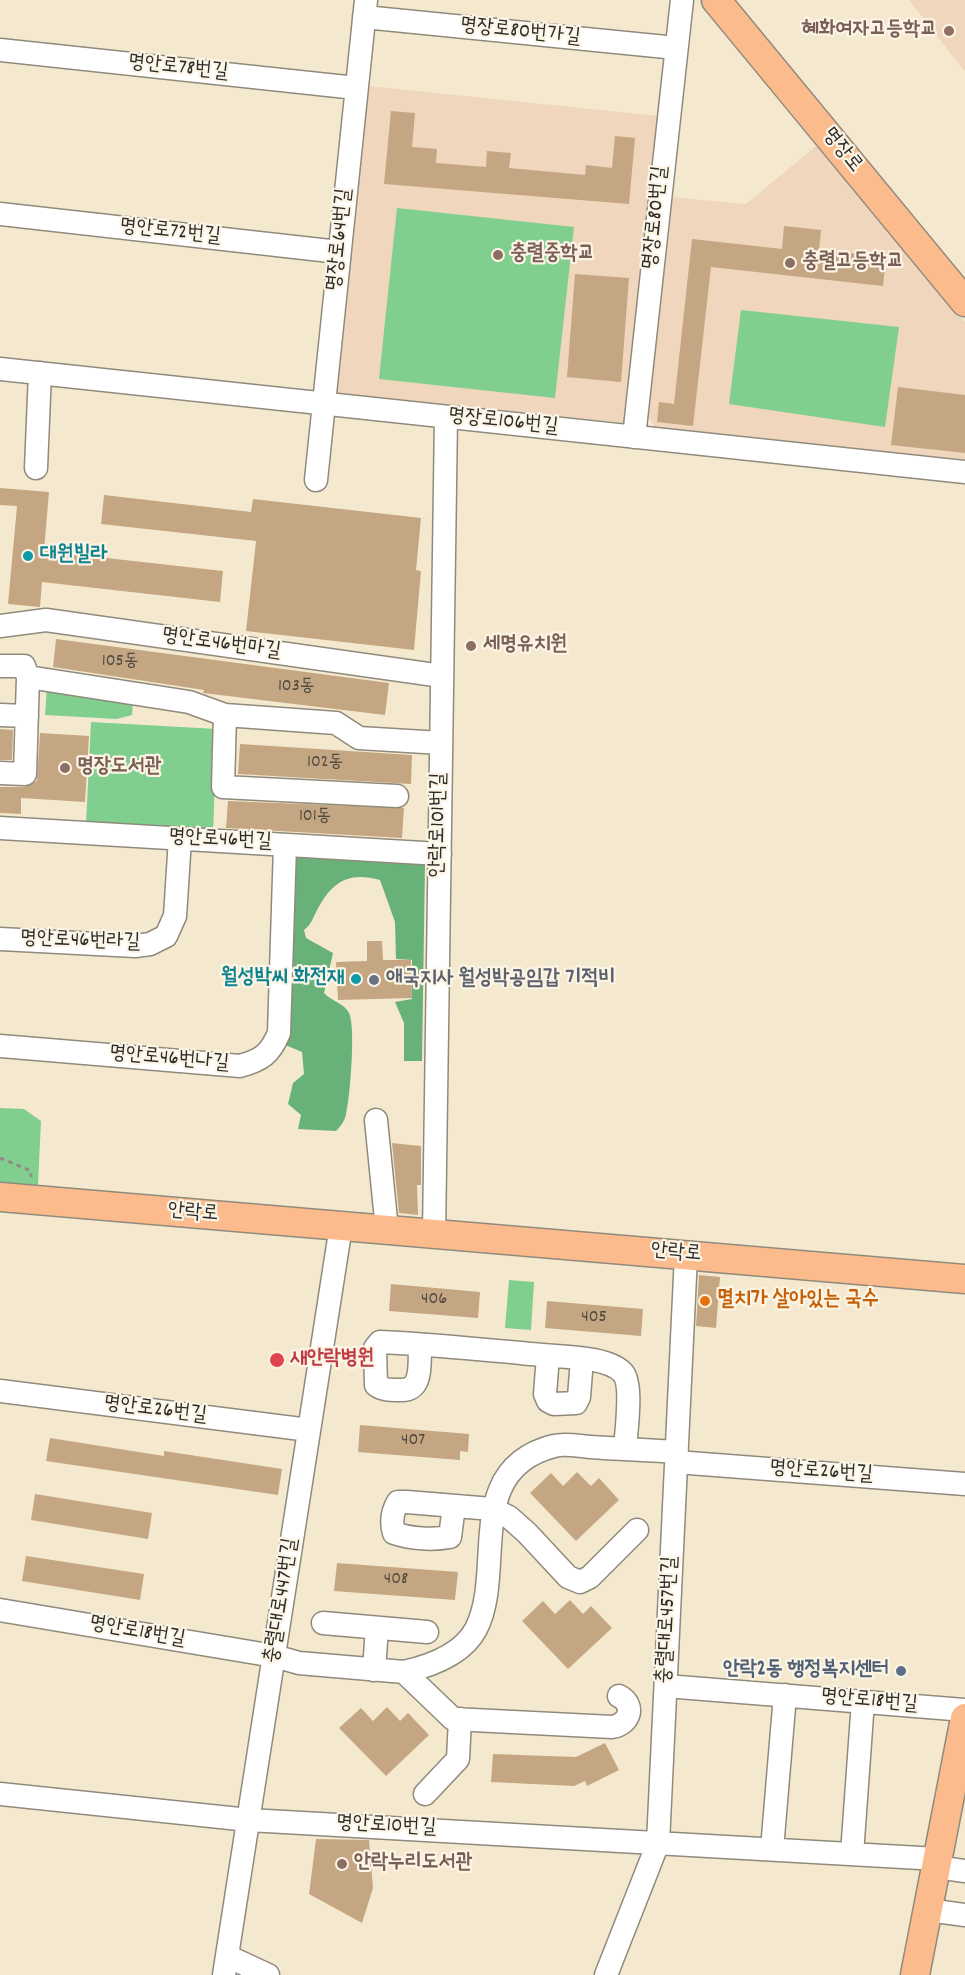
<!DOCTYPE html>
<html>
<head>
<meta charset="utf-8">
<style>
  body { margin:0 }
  canvas { display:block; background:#f4e9cf }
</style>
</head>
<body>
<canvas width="965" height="1975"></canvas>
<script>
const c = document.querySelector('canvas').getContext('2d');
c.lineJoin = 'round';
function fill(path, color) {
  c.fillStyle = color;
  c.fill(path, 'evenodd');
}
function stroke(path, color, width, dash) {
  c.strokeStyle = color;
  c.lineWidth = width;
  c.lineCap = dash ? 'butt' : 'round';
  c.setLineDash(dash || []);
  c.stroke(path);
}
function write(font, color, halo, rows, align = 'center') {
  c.font = font + ' Dekko,"Poor Story",sans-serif';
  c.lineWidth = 4.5;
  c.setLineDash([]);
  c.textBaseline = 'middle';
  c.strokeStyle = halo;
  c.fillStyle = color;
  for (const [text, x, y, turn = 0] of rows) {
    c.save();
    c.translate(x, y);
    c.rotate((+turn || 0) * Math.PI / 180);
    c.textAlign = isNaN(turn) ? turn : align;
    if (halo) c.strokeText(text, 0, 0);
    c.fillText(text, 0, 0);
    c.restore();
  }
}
fill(new Path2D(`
  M909,0h56v71l-7,-8z
  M368,86l291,30 -32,307 -291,-29z
  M817,145l148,177v140l-310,-35 -7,-10 22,-220 76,7z`), '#efd6bc');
fill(new Path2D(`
  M397,208l177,19 -19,171 -176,-19z
  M741,310l158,17 -14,100 -156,-23z
  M47,686l86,13 -1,16 -15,4 -72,-4z
  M91,722l126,7 -4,104 -127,-9z
  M0,1108l24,1 17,12 -3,64 -38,-2z
  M509,1280l25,2 -3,48 -26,-2z`), '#80cf8f');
fill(new Path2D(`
  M288,848l137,16 -3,197h-18v-38l-9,-21 17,-3v-39l-16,-1 -1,-37 -15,-42c-32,-9 -48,2 -63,30 -4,8 -6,15 -13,20l2,8 27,15 -9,40c7,8 20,10 25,20 7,14 1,86 -3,102 -2,7 -6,12 -10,16l-38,-2 3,-14 -13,-11 5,-21 11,-9 -2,-22 -19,-8z`), '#68b27a');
fill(new Path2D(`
  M391,111l24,2 -3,34 25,2 -1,14 50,4 1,-16 24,2 -2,15 76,7 1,-10 26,3 3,-32 20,2 -6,66 -245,-20z
  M784,226l37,4 -2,20 67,7 -3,29 -172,-19 -18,159 -36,-4 2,-20 15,2 18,-165 90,10z
  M575,274l54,4 -8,104 -54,-5z
  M898,387l67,8v58l-74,-8z
  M0,488l49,4 -5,59 179,20 -3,31 -178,-20 -2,25 -32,-3 9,-98 -17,-1z
  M104,495l147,17 2,-13 168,19 -5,52 5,1 -7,79 -168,-19 10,-90 -155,-17z
  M56,639l333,44 -4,32 -182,-22 1,-3 -151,-23z
  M0,729l13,1 -1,30h-12z
  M40,733l49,3 -4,66 -64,-4v16l-21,-1v-26h25l12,-6z
  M240,744l172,11 -1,29 -173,-10z
  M228,801l176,7 -2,30 -176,-10z
  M367,941h15l1,19h28l1,38 -74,2 -2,-38 31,-1z
  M392,1143l29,3v39h-4l1,30 -19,-2z
  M699,1275l21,2 -4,51 -20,-2z
  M391,1284l89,8 -2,26 -89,-7z
  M547,1301l96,8 -2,27 -96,-8z
  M360,1425l109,9 -1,18 -8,-1v9l-102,-8z
  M50,1438l114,18v-5l118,18 -4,26 -232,-34z
  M577,1472l14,14 8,-8 20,22 -43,41 -46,-48 21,-20 12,13z
  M35,1494l117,19 -4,26 -117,-19z
  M26,1556l118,18 -4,26 -118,-19z
  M337,1563l121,9 -3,28 -121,-9z
  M570,1600l13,14 8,-8 21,22 -44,41 -46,-48 21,-20 12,13z
  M387,1707l13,14 8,-8 21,22 -43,41 -47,-48 22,-20 12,13z
  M605,1743l14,27 -32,16 -2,-5 -11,5 -83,-4 2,-28 83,3z
  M316,1839l53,1 4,48 -11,35 -53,-29z`), '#c4a782');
const minor = new Path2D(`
  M364,17l312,31
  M0,50l356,38
  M0,214l339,38
  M0,369l965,103
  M634,437l48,-437
  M36,468l4,-95
  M316,480l50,-480
  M0,626l46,-6 396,56
  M0,666h24l4,11 -3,97 -25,-1
  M28,677l161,25 36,13 111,8 23,15 82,5
  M0,715l27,1
  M225,715l-2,72 174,9
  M0,828l440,26
  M0,939l135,7 15,-2 16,-8 9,-20 5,-77
  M0,1046l240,20c22,-6 30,-12 39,-33l6,-188
  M376,1120l11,110
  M434,1234l12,-817
  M420,1345c-1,18 4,47 -21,45 -9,0 -16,0 -23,-5l-1,-37 5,-6c47,2 94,7 141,11 24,3 49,3 73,7 10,2 22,5 29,13 10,12 3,59 2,76
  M548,1356l-3,38 3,7 6,3 22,-1 3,-6 3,-38
  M0,1391l309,39
  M676,1462l289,22
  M454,1506l-4,31c-17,3 -39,2 -56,-4 -3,-10 -2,-21 4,-31h9l85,7 17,8 18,16 41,44 12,5 10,-5 47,-47
  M0,1610l274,46 25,7 105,9 49,47 159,8c18,-3 24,-22 7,-31
  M323,1623l104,9
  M374,1670l3,-42
  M404,1672c26,-6 59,-18 72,-43 30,-58 -14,-160 78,-183 10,-3 25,0 36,1 29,2 58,3 87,5
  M666,1686l299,24
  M0,1794l249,26 689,39
  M425,1794l33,-35 2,-40
  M772,1849l13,-154
  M852,1854l11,-153
  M936,1867l29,4
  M928,1910l37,5
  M227,1956l41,19
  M224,1975l117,-749
  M606,1975l52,-132 28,-588`);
const major = new Path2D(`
  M716,0l249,302
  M0,1197l965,82
  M915,1975l50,-257`);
stroke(minor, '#908a7d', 25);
stroke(major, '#908a7d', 31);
stroke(new Path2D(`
  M0,1158l31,13v6`), '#908a7d', 3, [4.5, 4.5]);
stroke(minor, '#fff', 22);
stroke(major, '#fbbb8c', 28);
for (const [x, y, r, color] of [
  [949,31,6,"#8d6e63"],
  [498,255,6,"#8d6e63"],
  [790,263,6,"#8d6e63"],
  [28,556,6,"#0f9aa8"],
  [471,646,6,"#8d6e63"],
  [65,768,6,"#8d6e63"],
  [356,979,6,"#0f9aa8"],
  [374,980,6,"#6b7280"],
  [705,1301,6,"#e8710a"],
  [277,1360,8,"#e0444e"],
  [901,1671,6,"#5c6f8a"],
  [342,1864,6,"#8d6e63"]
]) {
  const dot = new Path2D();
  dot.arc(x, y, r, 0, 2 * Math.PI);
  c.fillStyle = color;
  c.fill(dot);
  stroke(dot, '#fcf5e5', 2);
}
write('18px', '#514a41', null, [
  ["105동",120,663],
  ["103동",296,688],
  ["102동",325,764],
  ["101동",315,818],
  ["406",434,1301],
  ["405",594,1319],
  ["407",413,1442],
  ["408",396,1581]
]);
write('bold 21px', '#785e54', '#fcf5e5', [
  ["혜화여자고등학교",937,31,"right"],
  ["충렬중학교",510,255],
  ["충렬고등학교",802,263],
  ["세명유치원",483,646],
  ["명장도서관",77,768],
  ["안락누리도서관",354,1864]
], 'left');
write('21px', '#2b2b2b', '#fcf5e5', [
  ["명장로80번가길",520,33,6],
  ["명안로78번길",178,69,6],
  ["명장로",841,151,51],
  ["명장로80번길",657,218,-84],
  ["명안로72번길",170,233,6],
  ["명장로64번길",341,240,-84],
  ["명장로106번길",503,423,6],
  ["명안로46번마길",221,645,8],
  ["안락로101번길",440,825,-89],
  ["명안로46번길",220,841,3],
  ["명안로46번라길",80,942,2],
  ["명안로46번나길",169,1060,5],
  ["안락로",193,1214,5],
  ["안락로",676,1254,5],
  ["명안로26번길",155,1411,7],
  ["명안로26번길",821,1473,4],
  ["충렬대로447번길",283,1601,-81],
  ["충렬대로457번길",669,1620,-87],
  ["명안로18번길",137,1633,10],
  ["명안로18번길",869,1702,5],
  ["명안로10번길",386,1827,3]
]);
write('bold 21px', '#0d838f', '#fcf5e5', [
  ["대원빌라",40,556],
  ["월성박씨 화전재",344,979,"right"]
], 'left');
write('bold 21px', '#5b616d', '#fcf5e5', [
  ["애국지사 월성박공임갑 기적비",386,980]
], 'left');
write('bold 21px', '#c56008', '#fcf5e5', [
  ["멸치가 살아있는 국수",717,1301]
], 'left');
write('bold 21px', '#be3a42', '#fcf5e5', [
  ["새안락병원",290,1360]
], 'left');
write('bold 21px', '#4e5e75', '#fcf5e5', [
  ["안락2동 행정복지센터",889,1671]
], 'right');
</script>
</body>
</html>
